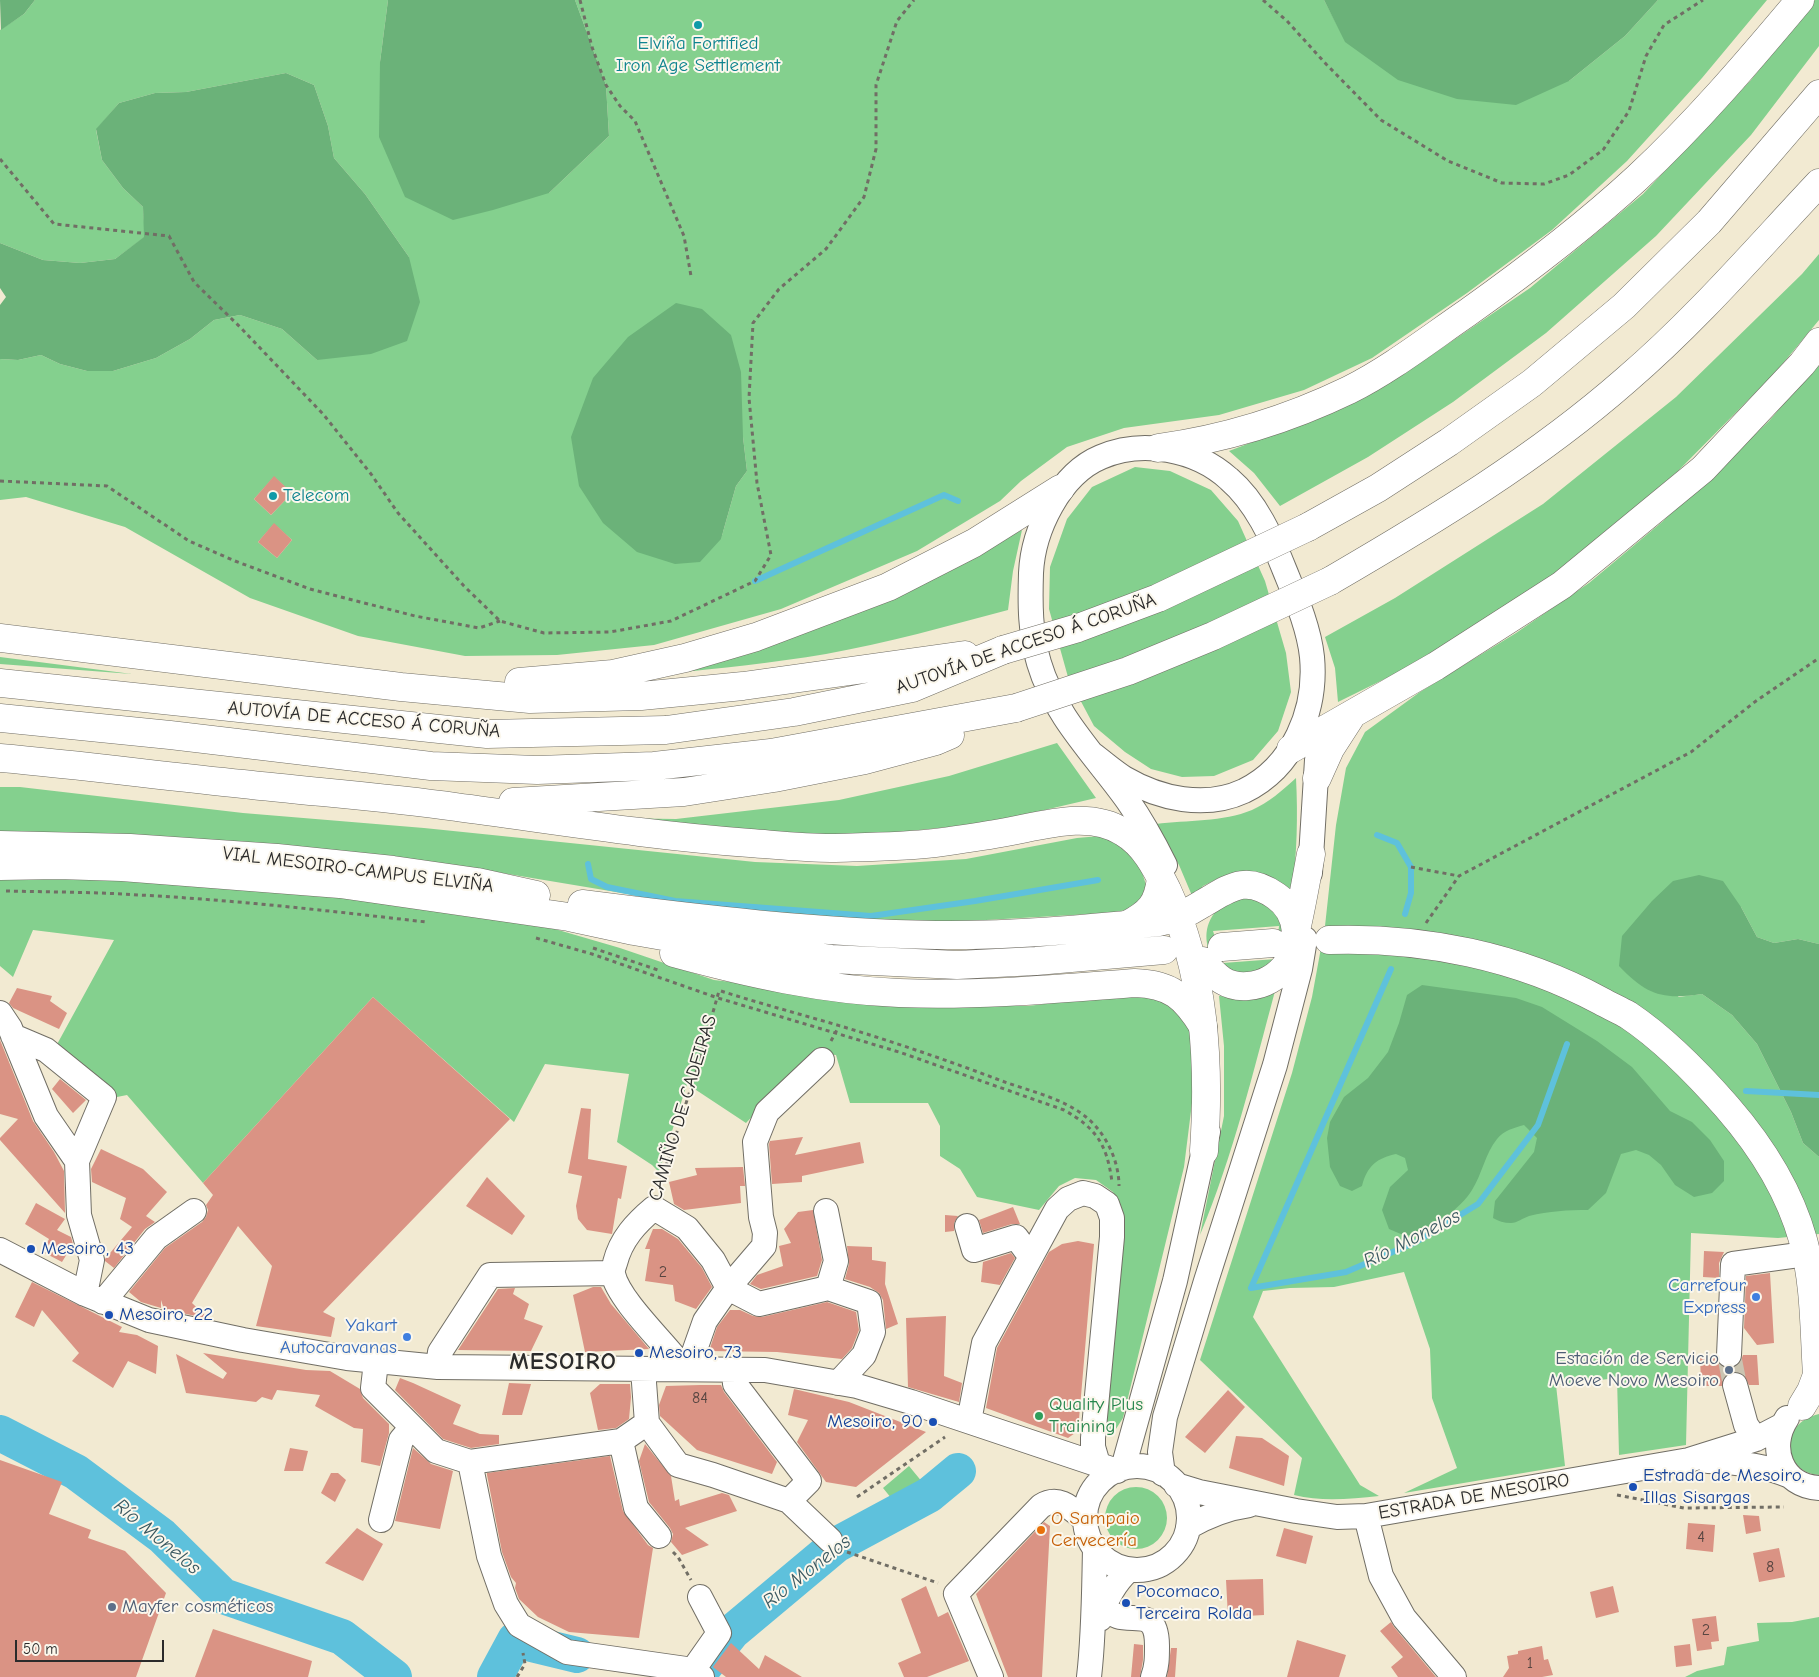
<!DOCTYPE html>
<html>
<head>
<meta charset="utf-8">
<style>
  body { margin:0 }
  #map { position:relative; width:1819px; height:1677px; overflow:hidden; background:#f2ead2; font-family:"Comic Neue",sans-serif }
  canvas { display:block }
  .scale { position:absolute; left:15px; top:1640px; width:149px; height:22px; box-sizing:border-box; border:2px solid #2b2b2b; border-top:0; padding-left:6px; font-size:15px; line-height:18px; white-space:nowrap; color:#2b2b2b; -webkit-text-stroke:4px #fbf7ec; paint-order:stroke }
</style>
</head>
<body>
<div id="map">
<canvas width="1819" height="1677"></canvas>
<div class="scale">50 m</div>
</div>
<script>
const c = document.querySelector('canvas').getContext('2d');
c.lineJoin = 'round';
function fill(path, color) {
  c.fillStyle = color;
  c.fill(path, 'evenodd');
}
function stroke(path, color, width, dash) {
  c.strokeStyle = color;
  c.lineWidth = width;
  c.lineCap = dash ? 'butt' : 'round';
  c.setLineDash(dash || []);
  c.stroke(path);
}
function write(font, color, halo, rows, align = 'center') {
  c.font = font + ' "Comic Neue",sans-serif';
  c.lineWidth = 4;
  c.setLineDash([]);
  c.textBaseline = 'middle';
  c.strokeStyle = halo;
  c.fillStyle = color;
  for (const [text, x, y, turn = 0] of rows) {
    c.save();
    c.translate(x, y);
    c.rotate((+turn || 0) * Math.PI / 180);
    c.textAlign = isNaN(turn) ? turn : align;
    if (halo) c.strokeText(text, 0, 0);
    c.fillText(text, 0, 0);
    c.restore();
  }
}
fill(new Path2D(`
  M35,0h353l-8,62 169,131 60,-57 -3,-51 -31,-85h749l22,42 223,39 56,-45 33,-36h109l-65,78 -75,83 -75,69 -85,63 -95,65 -68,32 -85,25 -95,13 -57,19 -46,34 -21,20 -83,50 -136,58 -127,36 -97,10 -92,1 -107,-20 -108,-38 -125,-71 -99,-30 -26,3v-141l18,1 23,-5 19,9 27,7h26l43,-13 34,-19 24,-19 26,-5 42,14 35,31 92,-103 -44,-63 -31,-36 -6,-32 -14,-41 -28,-12 -100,19 -31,1 -36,10 -23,27 6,30 21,28 20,19 2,30 -30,22 -35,4 -37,-3 -43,-17v-213l24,-16zM743,437l4,34 -11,15 -15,53zM274,477l18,16 -21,22 -17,-16zM274,524l18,16 -15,18 -19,-16z
  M1815,0h4v46l-68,89 -95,101 -110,97 -93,69 -85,55 -88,49 -26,-33 -25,-22 68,-26 104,-49 129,-88 113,-94 108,-114z
  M1819,254v66l-44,53 -98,99 -128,107 -132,84 -79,39 -3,-34 -10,-31 70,-39 148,-94 133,-107 126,-123z
  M1819,362v582l-21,-5 -24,4 -17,-6 -16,-30 -63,90 24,-3 30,21 25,29 34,68 12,31 16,14v77l-41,4 -87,-5 -5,212 -67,10 -2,-77 -61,7 9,81 -161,27 53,-25 -25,-70 -2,-49 -26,-77 -70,15 -44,1 -27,3 -10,26 107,168 19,11c-29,3 -57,6 -85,-1l8,-37 -102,-98 92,-287 20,-76 13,-71 11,-101 10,-57 19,-36 55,-40 96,-59 73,-50 73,-61 107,-101z
  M1135,467l35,4 41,19 27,31 27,60 21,72 5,39 -13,39 -25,29 -39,16 -32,1 -31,-8 -26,-17 -31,-26 -26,-49 -19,-68 1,-42 17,-48 25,-32z
  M1022,530l-9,41 -5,39c-60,16 -121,33 -182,44 -53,9 -106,14 -159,20l260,-95z
  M0,657l132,17 -132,-10z
  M1057,743l39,55 -107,25 -130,13 -208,-9 -44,-9 69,1 163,-19 110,-24z
  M1296,778c2,38 1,76 -4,114l-50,-20 -23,6 -16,8 -10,12 -14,-33 -23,-41c31,-4 67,-2 96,-14 16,-7 31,-20 44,-32z
  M0,787h20l223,26 181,15 331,34 102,4 109,-7 111,-21 23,-2 15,7 17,13 10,16 4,13 -5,14 -14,11 -19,3 -157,9 -101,-2 -108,-9 -120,-18 -150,-25 -341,-30 -109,-6 -22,1z
  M0,876l129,2 192,16 227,33 72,21 94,32 223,26h91l81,-10 36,-2 22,7 15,14 10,21 2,51 -10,80 -61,251 -9,14 -11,6 20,-222 -10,-24 -17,-12 -21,-2 -16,8 -20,24 -62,-13 -17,-28 -20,-13v-30l-12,-23h-78l-14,-48 -24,-2 -66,70 -59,-39 -28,88 -7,-7 -35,-23 12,-68 -84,-10 -31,58 -141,-125 -170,186 -76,-88 -15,3 -57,-50 59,-108 -81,-10 -20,47 -13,-11z
  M1240,896c30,2 53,21 44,53 -3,10 -13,20 -23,24 -52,18 -81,-57 -21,-77zM1279,926l-3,33 -53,4 -10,-32z
  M1275,991c-22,82 -42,165 -75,244l24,-119v-70l-5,-50 33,2z
  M1819,1414v61c-37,-3 -41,-52 0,-61z
  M909,1466l14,17 -27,21 -13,-16z
  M1105 1518a31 31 0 1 1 62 0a31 31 0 1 1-62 0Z
  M1819,1617v60h-134l12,-6 27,-6 3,-18 32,-6 -2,-18 35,-1z`), '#84d08e');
fill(new Path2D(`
  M0,0h35l-11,14 -23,16z
  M388,0h187l31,85 3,51 -60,57 -56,17 -40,10 -48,-23 -26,-60 1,-75z
  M1324,0h334l-33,36 -56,45 -53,24 -59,-6 -59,-19 -53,-38z
  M286,73l28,12 14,41 6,32 31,36 44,63 11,45 -13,39 -36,13 -54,6 -35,-31 -42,-14 -26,5 -24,19 -34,19 -43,13h-26l-27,-7 -19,-9 -23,5 -18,-1v-54l6,-8 -6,-9v-45l43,17 37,3 35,-4 29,-22 -1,-30 -20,-19 -21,-28 -6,-31 23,-26 36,-10 31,-1z
  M676,303l26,6 29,26 10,37 2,65 4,34 -11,15 -15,53 -21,23 -25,2 -38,-12 -34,-29 -24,-37 -8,-49 22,-59 35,-41z
  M1699,875l24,6 18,26 16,30 17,6 24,-4 21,5v213l-16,-14 -12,-31 -34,-68 -25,-29 -30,-21c-40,6 -55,1 -83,-28l3,-30 30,-35 21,-20z
  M1422,985l94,13 26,9 55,34 35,26 38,44 22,11 18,18 14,21v20l-12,12 -18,4 -19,-12 -14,-20 -12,-10 -13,-5 -15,4 -15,39 -18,17c-20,0 -39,1 -59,6 -6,2 -12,7 -18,7 -7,0 -13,-2 -18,-5l2,-17 39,-49 3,-14 -13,-13c-10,3 -20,5 -27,14 -12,15 -15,35 -25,51 -10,17 -42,42 -61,45 -8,1 -15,-3 -22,-6l-7,-19 8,-23 18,-17 -3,-12 -9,-4c-19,4 -29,12 -34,32l-10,5 -12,-5 -10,-19 -3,-29 3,-16 14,-25 24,-19 20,-26 11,-29 8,-28z`), '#6bb279');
stroke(new Path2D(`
  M755,581l189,-86 14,6
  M1377,835l20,8 14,24v26l-6,21
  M588,864l3,15 16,8 68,14 196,15 104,-15 123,-21
  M1746,1091l73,4
  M1251,1288l95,-16 70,-30 62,-38 60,-79 29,-81
  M1251,1288l140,-319`), '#5ec1dc', 6);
stroke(new Path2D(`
  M0,1433l76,39 86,64 61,60 119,41 52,40
  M700,1672l32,-40 104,-87 93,-50 29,-24
  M495,1677l20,-37 62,15`), '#5ec1dc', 36);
fill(new Path2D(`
  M274,476l18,17 -21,22 -17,-16z
  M274,523l18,17 -15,18 -19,-16z
  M17,988l35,8 -2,5 17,12 -8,16 -46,-21 -4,-5z
  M373,997l137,122 -187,193 12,6 -4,19 -75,-11 16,-60 -34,-40 -46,77 17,16 -45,-10 -3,-9v8l-20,-6 -12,-10 36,-44 37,-26 4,-5 2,-7 -2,-5 7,-10 -10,-12z
  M0,1040l33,81 21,31 10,19 1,42 -65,-73v-2l18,-19 -18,-5z
  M60,1079l26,21 -13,13 -21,-24z
  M581,1108l10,1 -3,50 39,7 -6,33 -3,-1 -6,36 -25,-4 -9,-11 -2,-13 6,-30 -14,-3z
  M803,1137l-8,18 65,-13 4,21 -62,13v6l-30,2 -3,-40 1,-3z
  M101,1149l42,20 24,23 -21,24 9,6 -10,7 -31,39 -9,-7v-2l27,-32 -12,-8 6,-21 -34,-16 -1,-13z
  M743,1167l2,19h-5l1,17 -57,7 -10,-6 -5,-22 28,-7 -2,-7z
  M487,1177l38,39 -13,19 -46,-29z
  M36,1203l29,16 -8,11 14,7 2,7 -11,18 -19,-10 6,-13 -24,-15z
  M1013,1207l7,17h-8l-29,9 -4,-13z
  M813,1210l9,50 -5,16 -56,13 -11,-5 7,-9 26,-9 -4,-20 12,-3 -7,-14 14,-17z
  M945,1215l13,1 -4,7v8l-9,1z
  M653,1229h9l16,10 24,29 10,19 -16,22 -21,-8 -2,-16 -28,-4 5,-32h-5z
  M1078,1241l16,3 -16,187 -10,7 -82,-30 11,-60 52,-96 13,-8z
  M847,1246l25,1v13l14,2 -1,22 13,40 -12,5 -3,-29 -4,-7 -9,-6 -25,-8 4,-15z
  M1704,1251l20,1 -5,11v15l-16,-1z
  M1011,1253l4,5 -15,27 -19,-3 2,-20z
  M1770,1273l4,70 -17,2 -13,-17 2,-52z
  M32,1282l90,45 -3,5 18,3 21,11 -2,28 -28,-13 -15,27 -41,-27 7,-8 -37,-43 -8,17 -19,-10z
  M593,1287h8l10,17 38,45 -64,3 -12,-57z
  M515,1288l-2,6 16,10 -5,15 19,7 -12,25 -73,-1 40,-61z
  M827,1302l29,10 3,18 -7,18 -10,11 -65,-7 -68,-1 8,-24 13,-17h10l13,6 9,1z
  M946,1316l-2,60 18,7 -3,19 -51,-15 -2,-69z
  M203,1353l103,17 24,1 30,18 3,9 26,26v9l-9,33 -19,-4 2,-33 -9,-1 -39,-22 5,-11 -43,-5 -5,10 -10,-3 -6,5 -70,-9 -10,-39 47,25 4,-6z
  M1700,1355h15l2,6 4,5 8,3 6,-2 5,-4 3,-8h14l2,30h-10l-5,-10 -5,-3h-7l-7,4 -3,10h-21z
  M400,1378l13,5 48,22 -8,19 27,10 19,1v9l-28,4 -28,-9 -48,-49z
  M509,1383l22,1 -9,31h-20z
  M600,1384h30l1,13 -2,22 -13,9 -18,2 -8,-37z
  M700,1385h21l3,7 53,70 -5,12 -75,-24 -37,-34 -1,-11 7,-19z
  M794,1389l55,13 77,30 -70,55 -30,-5 -29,-40 11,-22 -20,-5z
  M1228,1390l17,17 -40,46 -20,-16z
  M1236,1436l26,2 27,18 -5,30 -55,-18z
  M645,1444l26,32 4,25 4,-2 1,7 42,-13 7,2 8,16 -52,17 24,17 -27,10 -11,-13 2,-8 -3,-6 -21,-26 -10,-41z
  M290,1448l18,3 -5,20h-19z
  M413,1448l18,16 22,7 -13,58 -45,-8z
  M610,1456l13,55 25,34 5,3 -14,90 -70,-6 -31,-15 -19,-18 -4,-11 1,-5 -5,-6 -9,-25 -15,-77v-2z
  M0,1460l62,22 -13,32 42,16 -3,8 37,13 41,42 -30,84h-136z
  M331,1473h7l8,7 -11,22 -14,-9z
  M1743,1515l16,1 2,15 -15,3z
  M1044,1522l6,4 -8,151h-34l-32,-83z
  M1688,1523l27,2 -2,27 -27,-3z
  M357,1528l26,16 -20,37 -38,-18z
  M1284,1528l29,8 -7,28 -30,-8z
  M1779,1548l6,29 -26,5 -6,-29z
  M1263,1579l1,36 -36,2 -2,-37z
  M926,1586l12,31 10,-5 21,49 -42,16h-23l-6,-14 23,-10 -20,-54z
  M1613,1586l6,26 -23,6 -6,-26z
  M1716,1616l3,25 -8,1 1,7 -15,2 -5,-32z
  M1391,1622l3,5 42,50h-38l-7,-10 12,-10 -23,-26z
  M213,1629l99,32 -4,16h-113z
  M1297,1640l49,15 -7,22h-52z
  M731,1643l28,26 6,-14 37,22h-76l-13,-10z
  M1134,1644l9,1v15l-3,17h-9z
  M1690,1644l2,21 -16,2 -2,-21z
  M1542,1646l2,14 4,-1 5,16 -11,2h-39l6,-9 -2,-12 11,-2v-3z
  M1171,1648h6l-2,29h-8z`), '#da9384');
stroke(new Path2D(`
  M1729,1355l6,30`), '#cac4b1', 24, [24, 12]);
const minor = new Path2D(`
  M1092,754c11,8 21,17 32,24 36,21 81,31 120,13 49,-24 73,-80 68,-134 -3,-29 -16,-59 -27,-86 -13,-33 -29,-69 -56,-92 -33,-30 -87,-40 -128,-22 -41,17 -68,73 -70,116 -1,31 -1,60 8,90 16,54 57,93 89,138 14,20 26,42 37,64
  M1310,873l7,-113
  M0,1013l10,15 36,88 31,45 2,54 13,45 -7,34
  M13,1036l33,14 58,47 -27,64
  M822,1060l-55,52 -12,30 6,75 4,16 -1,13 -36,42 -23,33 -12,34 -9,14c-18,-25 -65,-68 -71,-95 -1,-3 1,-8 2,-11 6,-24 21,-40 39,-55l33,20 26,32 15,28 31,16 69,-16 41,14 4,30 -9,23 -26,28
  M826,1211l10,50 -8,27
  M967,1226l7,24 42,-13 14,19
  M0,1250l85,44 64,26 94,20 104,18 91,9 327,3 92,16 54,16 206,69
  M103,1302l53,-64 38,-27
  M1729,1355l4,-91 73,-10
  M376,1362l-3,26 63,63 34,11 151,-21 26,-18
  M438,1367l2,-15 50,-77 123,-2
  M643,1369l4,54 31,42 35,10 76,26 20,-20 -74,-97 -1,-14
  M1735,1385l11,40 10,14
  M1787,1418c-20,30 -5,68 32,70
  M969,1421l15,-78 73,-134 11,-10 15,-6 12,3 12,8 5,14v19l-19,201v9l5,17
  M621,1441l15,67 23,28
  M1708,1461c27,1 56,4 82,15
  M470,1462l19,94 17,48 13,21 48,27 126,18 9,7
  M1085 1518a52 52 0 1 1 104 0a52 52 0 1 1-104 0Z
  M1123,1468l52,-187 33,-149
  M1163,1474l-3,-22 5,-35 41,-136 69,-216 25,-96 5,-30
  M1176,1485l23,7 97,19 41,6 29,-1 323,-56 67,-21 27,-14
  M789,1501l41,39
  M1366,1516l15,60 23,42 50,59
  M381,1520l20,-80 11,-13
  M1188,1527c19,-11 39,-19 61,-22
  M1104,1606c19,27 53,-8 53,40 0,12 0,20 -4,31
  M1100,1619c6,-20 14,-36 29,-49
  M693,1670l26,-37 -19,-36
  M991,1677l-35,-83 85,-88c18,-11 30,2 44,14
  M1089,1677c5,-43 5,-85 6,-128`);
const major = new Path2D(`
  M0,845l130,3 147,10 116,12 84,12 59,13
  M0,866l58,-1 64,2 218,17 229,33 65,14 46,8 151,20 126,6 79,-4 128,-11
  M582,904c117,15 236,29 354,31 75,1 149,-6 223,-13 16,-3 29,-9 43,-18 28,-16 43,-30 74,-8 13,9 19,21 20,36
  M1329,940c94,-3 189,16 272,61 9,5 18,9 27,14 36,24 71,60 99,92 34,39 62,83 76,133 12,44 11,90 14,135l2,5
  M1222,947l51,-4
  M674,953c73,20 149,37 225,40 79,3 157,-4 236,-10 36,1 50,14 68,43
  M1203,961c12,16 24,27 45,25 15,-1 30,-9 39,-22 6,-10 7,-22 9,-34 6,-25 10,-50 15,-76
  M1802,1406l9,-15 6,-16`);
const highway = new Path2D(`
  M1158,448c66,-9 131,-29 191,-58 42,-21 80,-51 118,-77 59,-42 117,-86 170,-135 59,-55 111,-116 163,-178
  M1308,527l70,-39 71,-46 83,-59 92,-77 85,-84 110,-128
  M1330,581c103,-60 206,-122 296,-201 70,-60 130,-130 193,-197
  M0,638l401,49 129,12 111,-3 102,-10 222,-31
  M519,682l94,-8 72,-16 71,-21 132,-50 86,-44 86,-54
  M0,683l487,51 179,-4 128,-18 118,-24 91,-38
  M0,718l170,17 261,31 106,4 117,-4 117,-13 245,-45
  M1291,749l145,-83 126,-81 141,-116 99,-105 17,-22
  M0,758c81,7 162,18 243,26 71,8 142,13 213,23 98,13 195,29 294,36 27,2 54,5 81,5 34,-1 70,-1 104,-5 22,-3 44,-6 66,-10 37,-6 87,-24 122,-1 22,13 33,36 44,58 38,82 43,172 37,261
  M1317,778l13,-29 20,-31
  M513,802l171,-10 90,-14 91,-18 71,-19 14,-6
  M1127,925c23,-12 31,-21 34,-47`);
stroke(minor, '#716e65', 26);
stroke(major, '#716e65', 29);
stroke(highway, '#716e65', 29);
stroke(new Path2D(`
  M580,0l12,47 14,38 14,21 15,15 49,115 7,40
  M1263,0l24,21 39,43 55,56 67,41 54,22 42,1 25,-9 34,-25 26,-39 17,-55 18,-31 39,-25
  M0,159l54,65 115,12 25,46 47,46 82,86 48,60 27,39 66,73 36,35 44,12 66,-1 61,-11 84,-40 16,-26 -14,-72 -8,-85 4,-75 26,-34 47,-40 38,-52 12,-48v-64l21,-64 17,-21
  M0,481l107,5 82,55 46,20 75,28 105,27 64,12 21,-7
  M1411,867l48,9
  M6,891c44,1 89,1 133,4 96,5 192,16 287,27
  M1426,923l33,-47 232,-124 65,-51 63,-43
  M536,938l56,16 126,44 181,54 165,58c32,18 43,34 48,72
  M593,948l65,22
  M721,991c50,16 102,29 152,45 44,14 87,29 129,45 27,10 61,17 84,36 20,16 33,44 33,69
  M831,1041l8,-15
  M659,1188l37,-116 23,-81
  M1617,1495l67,13 100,-1
  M857,1497l88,-60
  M673,1552l5,5 13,23
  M847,1552l91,31
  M517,1677l8,-13 -2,-11`), '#716e65', 3, [4, 4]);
stroke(minor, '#fff', 24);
stroke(major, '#fff', 28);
stroke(highway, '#fff', 28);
const highwayBridge = new Path2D(`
  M1003,650l75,-22 80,-30 150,-71
  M1016,708l112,-37 85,-35 117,-55`);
stroke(highwayBridge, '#716e65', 29, []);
stroke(highwayBridge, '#fff', 28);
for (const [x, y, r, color] of [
  [698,25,5,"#0f9aa8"],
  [273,496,5,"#0f9aa8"],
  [31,1249,5,"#1a4fb4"],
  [1756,1297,5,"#3f7fe0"],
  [109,1315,5,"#1a4fb4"],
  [407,1337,5,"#3f7fe0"],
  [639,1353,5,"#1a4fb4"],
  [1729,1370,5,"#5c6f8a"],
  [1039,1416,5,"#2e9e5b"],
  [933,1422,5,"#1a4fb4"],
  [1633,1487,5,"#1a4fb4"],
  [1041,1530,5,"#e8710a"],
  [1126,1603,5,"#1a4fb4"],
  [112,1607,5,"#5c6f8a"]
]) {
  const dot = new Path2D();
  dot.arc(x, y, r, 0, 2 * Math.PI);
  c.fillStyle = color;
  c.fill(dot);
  stroke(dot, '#fbf7ec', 2);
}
write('16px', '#574541', null, [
  ["2",663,1272],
  ["84",700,1398],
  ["4",1701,1537],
  ["8",1770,1567],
  ["2",1706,1630],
  ["1",1530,1663]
]);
write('19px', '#0d838f', '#fbf7ec', [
  ["Elviña Fortified",698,44],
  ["Iron Age Settlement",698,66],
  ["Telecom",283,496,"left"]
]);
write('19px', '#2b2b2b', '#fbf7ec', [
  ["AUTOVÍA DE ACCESO Á CORUÑA",1026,644,-19],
  ["AUTOVÍA DE ACCESO Á CORUÑA",364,720,5],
  ["VIAL MESOIRO-CAMPUS ELVIÑA",358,870,7],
  ["CAMIÑO DE CADEIRAS",683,1108,-73],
  ["ESTRADA DE MESOIRO",1474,1497,-10]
]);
write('19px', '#164399', '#fbf7ec', [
  ["Mesoiro, 43",41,1249],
  ["Mesoiro, 22",119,1315],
  ["Mesoiro, 73",649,1353],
  ["Mesoiro, 90",923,1422,"right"],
  ["Estrada de Mesoiro,",1643,1476],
  ["Illas Sisargas",1643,1498],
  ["Pocomaco,",1136,1592],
  ["Terceira Rolda",1136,1614]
], 'left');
write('19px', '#366cbe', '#fbf7ec', [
  ["Carrefour",1746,1286],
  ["Express",1746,1308],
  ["Yakart",397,1326],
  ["Autocaravanas",397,1348]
], 'right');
write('19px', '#4e5e75', '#fbf7ec', [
  ["Estación de Servicio",1719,1359],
  ["Moeve Novo Mesoiro",1719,1381],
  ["Mayfer cosméticos",122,1607,"left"]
], 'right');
write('19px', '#27864d', '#fbf7ec', [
  ["Quality Plus",1049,1405],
  ["Training",1049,1427]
], 'left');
write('19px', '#c56008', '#fbf7ec', [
  ["O Sampaio",1051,1519],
  ["Cervecería",1051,1541]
], 'left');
write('italic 20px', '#3a5860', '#fbf7ec', [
  ["Río Monelos",1412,1239,-27],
  ["Río Monelos",157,1537,40],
  ["Río Monelos",807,1572,-38]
]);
c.letterSpacing = '1px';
write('bold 24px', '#2b2b2b', '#fbf7ec', [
  ["MESOIRO",563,1362]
]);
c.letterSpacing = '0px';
</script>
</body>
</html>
